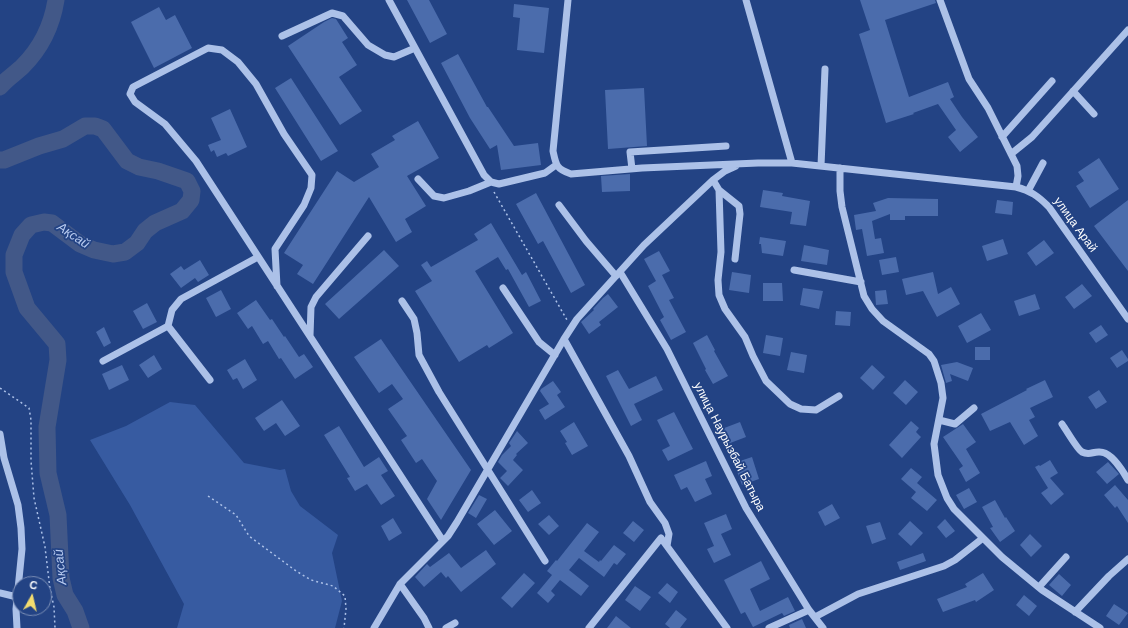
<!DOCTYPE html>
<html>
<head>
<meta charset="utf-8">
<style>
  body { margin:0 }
  #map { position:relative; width:1128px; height:628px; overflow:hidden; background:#234384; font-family:"DM Sans",sans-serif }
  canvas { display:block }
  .north { position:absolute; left:12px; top:576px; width:40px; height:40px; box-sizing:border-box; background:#234384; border:1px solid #7b8eb5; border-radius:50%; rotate:8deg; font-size:11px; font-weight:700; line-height:16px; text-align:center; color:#fff }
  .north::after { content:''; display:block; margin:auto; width:14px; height:18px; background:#f3dc6f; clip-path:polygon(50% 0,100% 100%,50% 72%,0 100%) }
</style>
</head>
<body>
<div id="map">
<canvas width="1128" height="628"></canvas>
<div class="north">С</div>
</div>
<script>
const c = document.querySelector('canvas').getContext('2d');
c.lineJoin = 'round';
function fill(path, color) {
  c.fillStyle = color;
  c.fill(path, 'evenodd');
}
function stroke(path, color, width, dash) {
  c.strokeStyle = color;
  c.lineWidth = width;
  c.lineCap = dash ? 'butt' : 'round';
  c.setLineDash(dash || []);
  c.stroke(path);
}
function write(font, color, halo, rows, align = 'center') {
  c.font = font + ' "DM Sans",sans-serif';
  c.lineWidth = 3.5;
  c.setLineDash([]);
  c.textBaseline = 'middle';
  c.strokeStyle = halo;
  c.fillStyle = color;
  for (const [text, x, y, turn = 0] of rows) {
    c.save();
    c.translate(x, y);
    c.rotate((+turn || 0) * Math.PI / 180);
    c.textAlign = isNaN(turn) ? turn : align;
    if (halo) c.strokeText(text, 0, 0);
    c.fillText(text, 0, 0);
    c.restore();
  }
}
fill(new Path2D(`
  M170,402l25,3 49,58 36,7 5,-1 6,22 9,15 38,29 -6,18 10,48 -7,27h-158l7,-24 -54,-99 -40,-65 36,-14z`), '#375ba1');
stroke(new Path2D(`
  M0,87c6,-8 16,-14 23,-21 18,-18 29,-41 33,-66
  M0,160h4l35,-14 24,-7 22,-13h10l8,3 24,32 12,6 19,4 29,10 5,10 -1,9 -9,11 -27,12 -10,8 -8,12 -12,9 -12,2 -19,-4 -14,-6 -28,-21 -8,-1 -13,3 -9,10 -8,20v17l13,36 30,36 1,16 -11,67 1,46 10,42 3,63 4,17 10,16 6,17`), '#425888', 17);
fill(new Path2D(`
  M407,0h22l18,34 -17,9z
  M860,0h75l1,3 -51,17 24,77 39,-15 6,15 -4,2 12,18 16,20 -18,15 -12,-15 8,-7 -18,-26 -25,9 1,1 -28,9 -27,-89 11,-4z
  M514,4l35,4 -5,45 -27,-3 3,-32 -7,-1z
  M159,7l7,13 9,-5 17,33 -38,20 -23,-46z
  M332,18l4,1 12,19 -6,4 15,23 -18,12 23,34 -22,14 -52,-79 36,-24z
  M458,54l29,53h1l26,39 24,-3 3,22 -40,5 -4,-25 -7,4 -20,-31 -29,-55z
  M291,78l47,73 -17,10 -46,-73z
  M644,88l3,58 -39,3 -3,-59z
  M230,109l17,38 -19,9 -2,-3 -9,4 -3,-7 -3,2 -3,-7 13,-5 -10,-22z
  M418,121l21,37 -32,18 19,30 -21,13 7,13 -16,10 -27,-45 -56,87 -16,-10 6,-9 -19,-12 53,-82 17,11 25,-15 -8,-13 24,-14 -3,-4z
  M1099,158l20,31 -29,19 -14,-22 8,-5 -6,-9z
  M630,174v17l-28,1 -1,-16z
  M763,190l20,3 -1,3 28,5 -4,25 -16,-2 2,-12 -32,-5z
  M536,193l49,92 -14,8 -28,-52 -5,3 -22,-40z
  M888,198l50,1v17h-33v4h-15v-6l-18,7 3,18 6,-1 3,15 -17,3 -5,-27 -6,1 -2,-15 22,-4 -3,-8z
  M997,200l16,2 -1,13 -17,-2z
  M1128,200v71l-34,-45z
  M491,223l31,52 4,-3 15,29 -12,6 -21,-38 -2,1 -8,-13 -23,14 38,62 -24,15 -2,-3 -28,17 -44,-71 17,-10 -11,-16 6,-4 4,6 47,-27 -4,-6z
  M760,237l26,4 -3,15 -21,-3 -1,-9h-2z
  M1003,239l5,15 -21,7 -5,-15z
  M1044,240l10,13 -18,13 -9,-13z
  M804,245l25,5 -2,15 -26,-4z
  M384,250l15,16 -60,53 -14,-15z
  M659,251l11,20 -8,4 12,23 -5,2 17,32 -15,8 -11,-20 4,-3 -16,-31 8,-5 -12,-22z
  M896,257l3,15 -17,3 -3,-15z
  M200,260l9,15 -11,7 -3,-4 -14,10 -11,-14 11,-8 3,4z
  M732,272l19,3 -2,18 -20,-3z
  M933,272l5,22 13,-7 9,17 -23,13 -14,-26 -17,4 -4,-16z
  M763,283h19l1,18h-20z
  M1082,284l10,12 -18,13 -9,-12z
  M803,288l20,3 -4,18 -19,-4z
  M221,290l10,19 -15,8 -10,-19z
  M886,290l2,14 -12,1 -1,-14z
  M608,294l10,13 -19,15 2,3 -12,9 -8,-12 13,-12 -1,-1 10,-11z
  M1035,294l5,15 -21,7 -5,-15z
  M256,300l14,20 2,-1 12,18 1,-1 14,21 5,-3 9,13 -18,12 -14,-21 -2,1 -11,-18 -5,3 -11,-18 -4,3 -11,-16z
  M147,303l10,19 -14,7 -10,-18z
  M836,311l15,1 -1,14 -15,-1z
  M981,313l10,17 -24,13 -9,-17z
  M1101,325l7,10 -12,8 -7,-10z
  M104,327l7,16 -7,4 -8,-15z
  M707,335l8,15 -1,1 14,25 -15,8 -8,-14 1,-1 -13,-26z
  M766,335l17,3 -3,18 -17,-3z
  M381,339l90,131 -30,50 -14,-21 10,-18 -15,-22 -6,4 -15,-23 6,-4 -19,-27 15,-10 -11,-15 -13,9 -25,-36z
  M975,347h15v13h-15z
  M1122,350l6,9v2l-11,7 -7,-10z
  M791,352l16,3 -3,18 -17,-3z
  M154,355l8,14 -14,9 -9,-13z
  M245,359l12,21 -14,9 -6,-11 -4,2 -6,-10z
  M957,362l16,6 -5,13 -18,-7 2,7 -6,2 -5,-18z
  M122,365l7,15 -20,10 -7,-16z
  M872,365l13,12 -12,13 -13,-12z
  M618,370l11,19 27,-13 7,14 -29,14 8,16 -11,6 -25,-50z
  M905,380l13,12 -12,13 -13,-12z
  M1045,380l8,17 -23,11 5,9 -6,3 9,16 -14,9 -14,-23 -20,9 -9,-17 46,-24 -1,-1z
  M553,381l8,11 -4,3 8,12 -20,13 -6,-10 10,-6 -9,-13 1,-2z
  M1099,390l8,12 -11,7 -8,-12z
  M282,400l18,26 -15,10 -9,-13 -12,8 -9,-13z
  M674,412l19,37 -25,12 -6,-11 8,-4 -13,-26z
  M911,421l8,7 -3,4 5,5 -19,21 -13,-13z
  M574,422l14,24 -16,9 -7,-12 2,-1 -7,-11z
  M740,422l6,15 -21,8 -6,-15z
  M963,424l13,18 -10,7 14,24 -14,9 -7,-13 4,-3 -20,-29z
  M339,426l25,41 15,-10 9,14 -7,4 14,21 -14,9 -14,-21 -12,7 -8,-13 3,-1 -26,-42z
  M517,431l11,12 -12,11 1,1 -4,5 10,10 -15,16 -8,-8 7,-7 -9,-9 4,-7 9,-9 -2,-3z
  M752,457l7,22 -17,6 -8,-22z
  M1050,460l8,13 -8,5 14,16 -13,11 -10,-12 7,-5 -13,-21 4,-2 1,1z
  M706,461l6,15 -7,3 7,15 -17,8 -8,-15 -6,3 -7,-15z
  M1108,462l11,12 -12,10 -11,-12z
  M911,468l11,9 -5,6 20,17 -10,11 -16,-13 5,-6 -15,-13z
  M1115,485l13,15v23l-11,-17 -2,2 -11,-13z
  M969,488l8,14 -13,7 -8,-14z
  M532,490l9,13 -13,9 -9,-12z
  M479,495l8,4 -11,19 -8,-5z
  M995,500l10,18 1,-1 9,14 -15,11 -10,-14 3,-1 -11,-20z
  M832,504l8,14 -15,8 -7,-14z
  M495,510l17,21 -18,14 -17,-21z
  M726,514l6,15 -11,5 10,21 -17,8 -7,-14 7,-3 -10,-23z
  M549,515l10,11 -10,9 -11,-11z
  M393,518l9,15 -13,8 -8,-15z
  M945,519l10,12 -9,7 -9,-11z
  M633,521l11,9 -10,12 -11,-9z
  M910,521l13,12 -12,13 -13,-12z
  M880,522l6,17 -14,5 -6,-18z
  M587,523l12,9 -15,19 15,11 1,-2 1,1 13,-16 12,9 -9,11 -3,-2 -10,14 -25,-19 -10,12 20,16 -8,10 -21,-16 -9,11 4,4 -7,8 -11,-10 15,-18 -5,-4 9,-11 1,1z
  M1030,534l12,12 -11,11 -11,-12z
  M486,550l10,14 -35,28 -13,-16 -2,2 -5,-6 -17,15 -9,-10 12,-13 3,3 19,-14 12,15z
  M923,553l3,8 -26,9 -3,-8z
  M761,561l9,18 -20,10 10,22 28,-14 7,14 -11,5 -2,-3 -29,14 -8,-15 -4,2 -17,-34z
  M524,573l11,10 -23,25 -11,-10z
  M983,573l11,17 -18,12 -1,-2 -32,12 -6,-13 30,-12 -2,-3z
  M1059,574l12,11 -9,11 -13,-11z
  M667,583l11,9 -8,11 -12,-10z
  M635,586l16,11 -11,14 -15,-11z
  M1024,595l13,11 -8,10 -13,-11z
  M1114,604l14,9 -9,12 -13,-9z
  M676,610l11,9 -7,9h-10l-5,-4z
  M616,616l15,12h-24z
  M802,619l4,9h-16l-1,-3z`), '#4b6cac');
stroke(new Path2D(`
  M494,192l73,128
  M0,388l29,20 2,12v41l3,37 11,49 5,42 4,18 1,21
  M208,496l28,19 13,21 47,35 15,9 22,6 12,10 1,13 -2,19`), '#acc1e8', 1.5, [2, 3]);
stroke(new Path2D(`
  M389,0l95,175 7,7 8,2 46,-11 11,-8
  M568,0l-15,151c3,14 3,18 18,23l71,-6 116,-5h34l224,24c15,4 22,9 33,20l79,112
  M746,0l46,163
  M940,0l29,79 19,29 29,58 1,10 -2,11
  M282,36l50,-23 11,3 25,29 17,10 9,2 21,-9
  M1073,91l21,23
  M1002,137l50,-56
  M1011,154l21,-17 96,-107
  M821,166l4,-97
  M840,168v23l2,16 22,89 8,13 11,12 46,33 5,7 7,22 2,15 -9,46 4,31 9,23 7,11 48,48 40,33 58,38
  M632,169l-2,-17 96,-6
  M418,179l16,17 10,2 25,-7 22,-9
  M713,180l6,10 2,62 -3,28 1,15 6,14 20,28 8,19 13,25 24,23 11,5 15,1 23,-14
  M719,190l20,16 1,8 -5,45
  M1028,191l15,-28
  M559,205l27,36 30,35
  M794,270l67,12
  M620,272l47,77 79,159 63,102 14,18
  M277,286l-2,-37 29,-44 7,-17 1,-13 -28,-41 -28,-50 -18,-22 -16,-12 -14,-2 -75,39 -3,7 5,8 30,22 31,37 247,380
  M503,288l36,54 16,13
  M402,301l12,18 3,14 2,22 20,37 106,169
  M168,326l42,54
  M310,336l1,-29 5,-10 52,-61
  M564,339l65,117 21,46 15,21 4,11 -2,12
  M103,361l65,-35 4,-16 9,-11 77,-42
  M939,420l16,4 19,-16
  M1062,424c5,7 15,25 20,28 8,4 11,-1 18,0 11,0 23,19 28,28
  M0,434l4,24 14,47 3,23 1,21 -6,60 1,19
  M400,584l24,34 5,10
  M1039,587l27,-30
  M0,593l17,4
  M1075,612l34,-36 19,-17
  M815,617l43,-23 86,-28 11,-6 28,-22
  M374,628l26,-44 48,-48 9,-14 107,-183 13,-20 67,-74 69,-65 12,-9 11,-5
  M446,628l9,-5
  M589,628l72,-90 66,90
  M769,628l40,-18`), '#acc1e8', 7);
write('12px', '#fff', '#234384', [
  ["улица Арай",1075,225,54],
  ["улица Наурызбай Батыра",729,447,63]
]);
write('italic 13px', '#b8cbf0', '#234384', [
  ["Ақсай",73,236,33],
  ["Ақсай",61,567,-96]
]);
</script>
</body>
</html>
